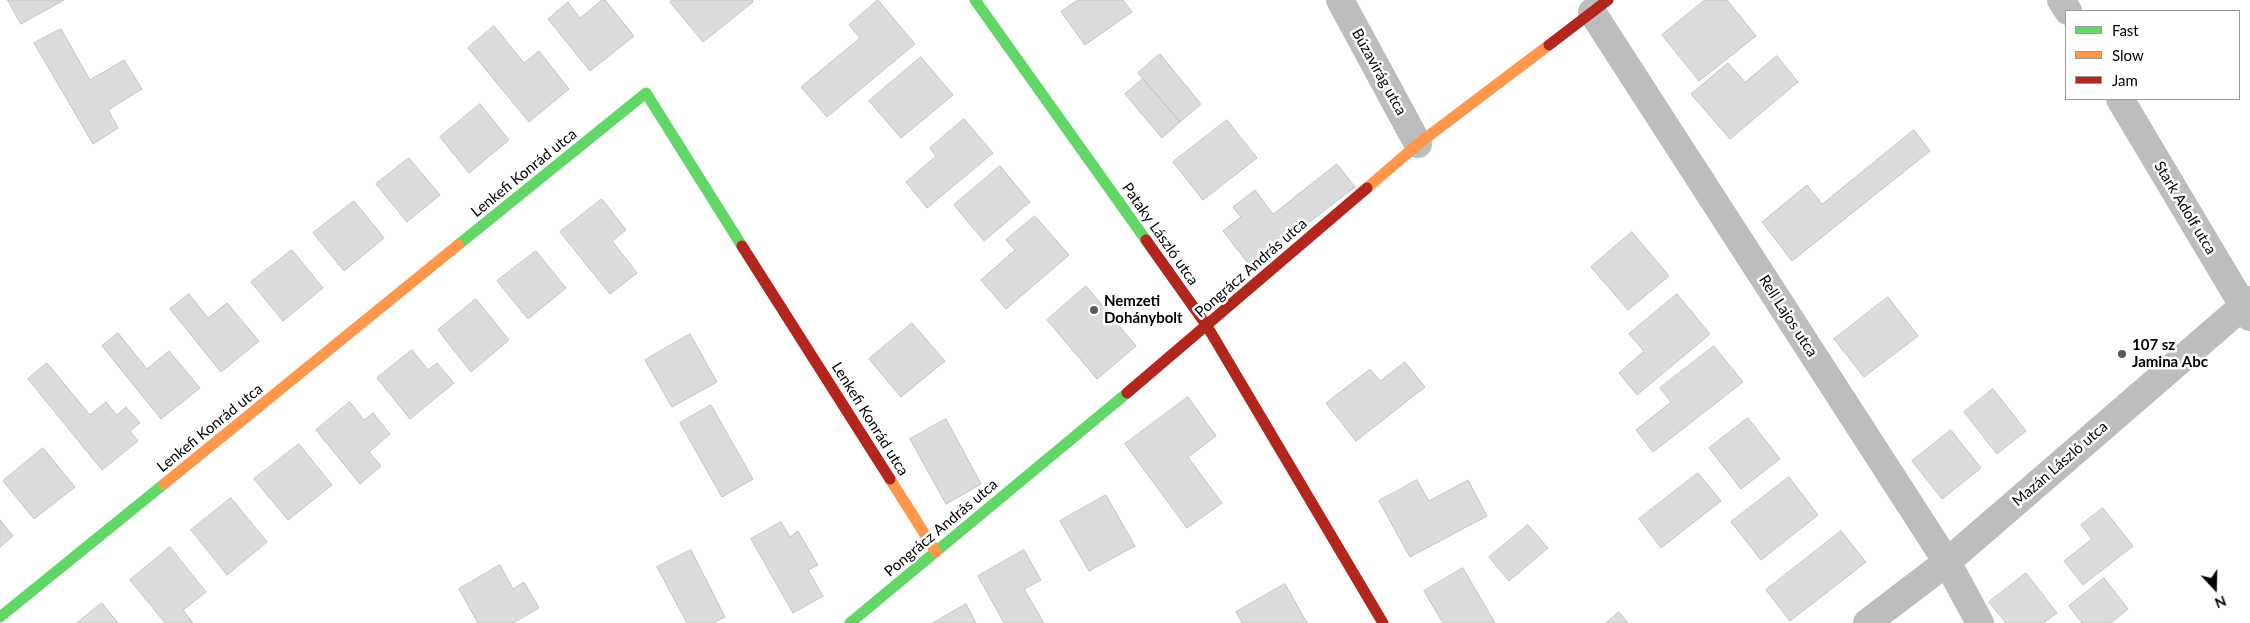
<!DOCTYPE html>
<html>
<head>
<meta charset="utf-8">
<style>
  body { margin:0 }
  #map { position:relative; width:2250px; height:623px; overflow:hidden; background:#fff; font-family:Lato,sans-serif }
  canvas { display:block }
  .legend { position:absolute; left:2065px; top:10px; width:175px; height:90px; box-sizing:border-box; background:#fff; border:1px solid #999; margin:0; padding:6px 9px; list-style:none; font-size:15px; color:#000 }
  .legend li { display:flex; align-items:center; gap:10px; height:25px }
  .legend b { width:25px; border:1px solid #999 }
  .north { position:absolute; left:2190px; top:563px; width:50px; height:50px; -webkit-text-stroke:4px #fff; paint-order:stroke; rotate:159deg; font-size:14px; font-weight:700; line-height:20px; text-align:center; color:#000 }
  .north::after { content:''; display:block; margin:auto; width:18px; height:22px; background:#000; clip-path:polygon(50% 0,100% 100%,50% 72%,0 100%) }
</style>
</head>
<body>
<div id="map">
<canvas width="2250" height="623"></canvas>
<ul class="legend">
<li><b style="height:6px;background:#63d668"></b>Fast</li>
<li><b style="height:6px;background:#ff974d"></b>Slow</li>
<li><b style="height:6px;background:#b3261e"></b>Jam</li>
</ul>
<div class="north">N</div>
</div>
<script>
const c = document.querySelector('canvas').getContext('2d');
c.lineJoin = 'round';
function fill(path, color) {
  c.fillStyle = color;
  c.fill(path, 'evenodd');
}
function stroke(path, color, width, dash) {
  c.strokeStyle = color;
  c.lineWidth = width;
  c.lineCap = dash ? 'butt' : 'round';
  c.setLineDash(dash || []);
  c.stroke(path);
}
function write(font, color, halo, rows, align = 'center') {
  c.font = font + ' Lato,sans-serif';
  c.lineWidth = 5;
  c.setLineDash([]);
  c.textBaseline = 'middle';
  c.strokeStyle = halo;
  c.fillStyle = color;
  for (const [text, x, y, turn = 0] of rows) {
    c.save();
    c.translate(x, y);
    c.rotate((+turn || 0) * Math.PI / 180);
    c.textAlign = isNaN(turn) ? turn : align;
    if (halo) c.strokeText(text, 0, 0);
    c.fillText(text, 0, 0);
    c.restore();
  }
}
const building = new Path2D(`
  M8,0h56l-43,24z
  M602,0h3l29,36 -44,35 -42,-52 20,-17 12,16z
  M672,0h80l1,2 -50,40 -33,-40z
  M878,0l37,44 -88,73 -26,-30 59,-49 -11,-13z
  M1078,0h45l9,12 -47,33 -24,-33z
  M1705,0h22l29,36 -57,45 -37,-46z
  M494,26l30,37 15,-12 30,38 -40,33 -61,-74z
  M61,29l29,51 34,-20 18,29 -34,21 10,18 -25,16 -59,-101z
  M1160,54l41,50 -21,18 -42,-49z
  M1777,56l21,26 -68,57 -39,-45 37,-31 17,19z
  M921,57l32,38 -52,43 -32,-37z
  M1143,79l37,43 -18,16 -37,-44z
  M480,104l29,36 -40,33 -29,-36z
  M964,119l29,34 -66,55 -21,-26 30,-26 -6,-8z
  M1227,120l30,38 -54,42 -30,-38z
  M1914,130l16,21 -138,110 -30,-39 45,-37 15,19z
  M409,158l31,37 -33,27 -31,-38z
  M1337,164l18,23 -104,80 -28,-36 18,-14 -8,-10 22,-17 18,24z
  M1000,166l30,36 -46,39 -30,-36z
  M602,199l24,31 -14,11 25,32 -27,21 -50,-62z
  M354,201l30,37 -40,33 -31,-38z
  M1035,216l34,39 -63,54 -25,-29 34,-30 -9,-10z
  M1632,232l37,44 -41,34 -37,-43z
  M292,250l31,38 -40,33 -32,-39z
  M536,251l30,37 -38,31 -31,-38z
  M1086,286l50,60 -39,33 -50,-59z
  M189,294l19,24 19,-15 32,38 -38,31 -51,-63z
  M1677,294l33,40 -73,61 -18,-22 25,-22 -15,-17z
  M1888,297l30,39 -54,41 -30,-38z
  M476,299l33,41 -38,32 -33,-42z
  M912,323l33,38 -44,36 -32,-38z
  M118,333l29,36 22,-18 31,37 -39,31 -59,-73z
  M690,334l27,48 -45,25 -27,-47z
  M1714,346l29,36 -90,70 -17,-22 35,-28 -11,-14z
  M412,350l16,20 9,-7 17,20 -44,36 -33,-41z
  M1405,362l20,25 -69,54 -30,-38 44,-34 10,12z
  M47,363l43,52 16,-13 11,13 9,-8 14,16 -10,8 8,10 -36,29 -74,-91z
  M1993,389l33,42 -29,23 -33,-42z
  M1188,397l28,39 -28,21 34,46 -35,25 -62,-84z
  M350,402l14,18 9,-7 17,21 -21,18 12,14 -21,18 -44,-54z
  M711,405l42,74 -31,18 -42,-74z
  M1748,418l32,41 -39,30 -32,-41z
  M946,419l35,65 -35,20 -36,-65z
  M1951,430l30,38 -39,31 -30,-38z
  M299,444l33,41 -44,35 -34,-41z
  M43,448l32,39 -41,32 -31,-38z
  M1698,473l23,28 -60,47 -22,-29z
  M1789,477l29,38 -57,45 -30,-38z
  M1417,480l12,21 39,-21 19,36 -77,41 -31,-56z
  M1106,495l29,51 -46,25 -29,-50z
  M231,498l36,44 -40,33 -36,-45z
  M2103,508l30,38 -50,39 -19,-24 28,-22 -11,-14z
  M0,520l13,16 -13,11z
  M781,522l9,15 8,-6 20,34 -10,5 15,26 -30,17 -42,-74z
  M1528,525l20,23 -39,33 -20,-24z
  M1841,531l25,31 -76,59 -24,-31z
  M170,547l36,45 -23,18 10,13h-28l-35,-43z
  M691,550l34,67 -12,6h-26l-30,-56z
  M1024,550l17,30 -17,9 20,34h-40l-26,-47z
  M500,565l13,24 11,-7 15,26 -26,15h-35l-19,-34z
  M1463,568l32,55h-52l-19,-32z
  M2026,573l31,40 -14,10h-37l-17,-21z
  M2104,578l24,31 -17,14h-29l-13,-17z
  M1285,584l22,39h-65l-6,-11z
  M102,603l16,20h-41z
  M966,604l10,19h-43z
  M1619,612l9,11h-22z`);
fill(building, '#dcdcdc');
stroke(building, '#c4c4c4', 1);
stroke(new Path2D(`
  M1340,0l78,144
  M2061,0l7,11
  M1592,12l355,550 33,61
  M2120,99l130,218
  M1867,623l80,-61 303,-262`), '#bdbdbd', 28);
stroke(new Path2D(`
  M975,0l171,240
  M458,245l188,-152 96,153
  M0,617l164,-133
  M850,623l277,-230`), '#63d668', 11);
stroke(new Path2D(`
  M1367,188l51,-44 131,-99
  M890,479l46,73
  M164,484l294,-239`), '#ff974d', 11);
stroke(new Path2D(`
  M1549,45l59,-45
  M1146,240l61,86 176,297
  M742,246l148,233
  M1127,393l240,-205`), '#b3261e', 11);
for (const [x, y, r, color] of [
  [1094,310,5,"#595959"],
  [2122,354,5,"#595959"]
]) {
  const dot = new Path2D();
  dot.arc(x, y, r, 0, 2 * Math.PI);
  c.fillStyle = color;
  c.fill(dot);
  stroke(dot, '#fff', 2);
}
write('15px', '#000', '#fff', [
  ["Búzavirág utca",1379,72,61],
  ["Lenkefi Konrád utca",524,173,-39],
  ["Stark Adolf utca",2185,208,59],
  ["Pataky László utca",1160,234,55],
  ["Pongrácz András utca",1251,268,-41],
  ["Rell Lajos utca",1788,316,57],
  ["Lenkefi Konrád utca",870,419,58],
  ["Lenkefi Konrád utca",210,428,-39],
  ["Mazán László utca",2060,464,-41],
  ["Pongrácz András utca",941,528,-40]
]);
write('bold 15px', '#000', '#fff', [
  ["Nemzeti",1104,301],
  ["Dohánybolt",1104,318],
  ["107 sz",2132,345],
  ["Jamina Abc",2132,362]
], 'left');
</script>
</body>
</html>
